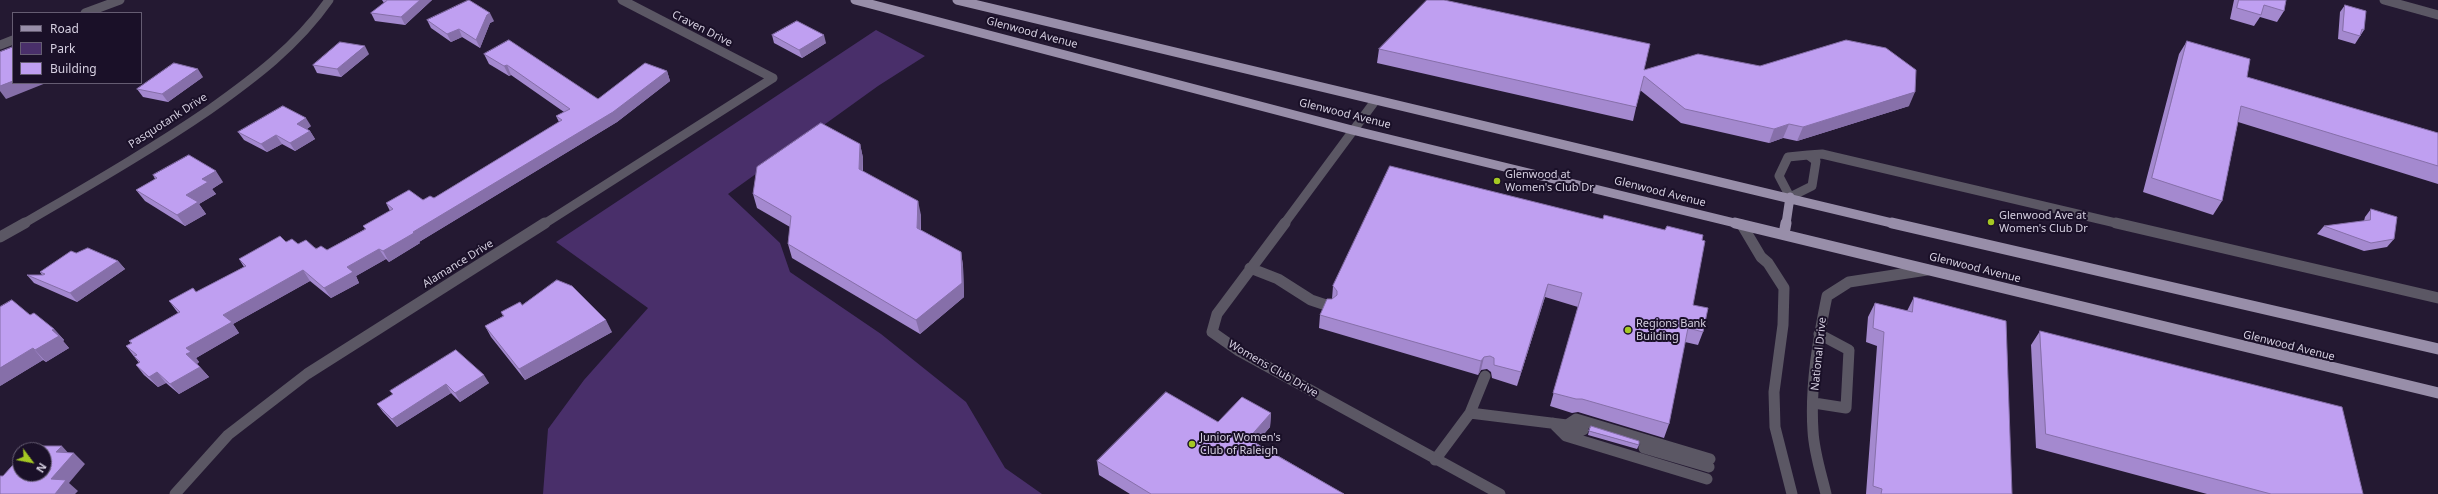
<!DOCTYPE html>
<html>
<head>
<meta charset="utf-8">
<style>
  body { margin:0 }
  #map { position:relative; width:2438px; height:494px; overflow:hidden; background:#241932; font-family:"Noto Sans",sans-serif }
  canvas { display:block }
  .legend { position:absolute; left:12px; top:12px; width:130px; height:72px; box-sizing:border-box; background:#1a1028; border:1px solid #655c72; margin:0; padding:5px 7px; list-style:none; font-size:12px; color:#d5cfe0 }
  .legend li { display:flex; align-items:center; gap:8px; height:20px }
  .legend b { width:20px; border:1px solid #655c72 }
  .north { position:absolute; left:12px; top:442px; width:40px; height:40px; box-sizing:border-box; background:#1a1028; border:1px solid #655c72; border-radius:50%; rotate:122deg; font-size:11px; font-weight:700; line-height:16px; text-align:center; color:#d5cfe0 }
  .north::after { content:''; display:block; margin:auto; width:14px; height:18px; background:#a5c823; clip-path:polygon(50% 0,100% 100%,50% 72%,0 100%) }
</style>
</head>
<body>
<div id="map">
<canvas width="2438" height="494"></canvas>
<ul class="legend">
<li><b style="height:5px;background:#988ea9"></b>Road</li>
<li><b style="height:11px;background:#492f6a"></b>Park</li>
<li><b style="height:11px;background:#bf9ff1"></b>Building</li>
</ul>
<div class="north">N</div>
</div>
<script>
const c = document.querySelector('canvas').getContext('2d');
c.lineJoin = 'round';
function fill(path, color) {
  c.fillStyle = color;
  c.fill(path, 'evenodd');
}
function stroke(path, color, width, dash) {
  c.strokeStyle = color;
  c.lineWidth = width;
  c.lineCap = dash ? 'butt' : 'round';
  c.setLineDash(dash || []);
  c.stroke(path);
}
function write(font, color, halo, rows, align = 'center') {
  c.font = font + ' "Noto Sans",sans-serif';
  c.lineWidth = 4;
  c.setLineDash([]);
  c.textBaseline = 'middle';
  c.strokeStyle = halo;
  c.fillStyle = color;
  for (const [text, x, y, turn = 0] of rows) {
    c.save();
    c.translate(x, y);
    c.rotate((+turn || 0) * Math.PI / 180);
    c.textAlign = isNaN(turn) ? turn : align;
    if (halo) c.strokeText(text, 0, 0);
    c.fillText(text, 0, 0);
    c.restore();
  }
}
fill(new Path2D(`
  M876,30l49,26 -47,30 -150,108 52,49 10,29 91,62 85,68 39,66 37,26h-499l5,-65 36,-49 64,-72 -92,-66z`), '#492f6a');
stroke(new Path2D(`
  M622,0l151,78
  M2384,0l54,15
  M85,13l35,-13
  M0,45l13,-5
  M1808,155l8,6 -4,25 -22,11 -11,-21 9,-19z
  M1808,155l14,-1 298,70
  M23,224c63,-37 126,-73 186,-114 45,-32 88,-64 120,-110
  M544,224l229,-146
  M1284,224l91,-123`), '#5b5764', 9);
stroke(new Path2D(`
  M1285,223l-68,91 -5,18 27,19 261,143
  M2116,223l322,75
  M1742,225l19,32 7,6 16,25 -1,37 -9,67 1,35 17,67
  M0,237l25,-14
  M1250,268l28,11 33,21 18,6
  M1814,403l32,5 3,-58 -30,-16
  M1470,413l97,12 16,5
  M1553,423l13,13 141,43
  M1567,425l9,-6 134,40
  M1644,448l65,19
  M1435,460l35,-47 15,-37
  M175,494l53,-59 79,-61 238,-151
  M1826,494c-5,-21 -12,-42 -13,-63 -3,-45 5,-91 14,-135l22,-14 78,-12`), '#5b5764', 11);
stroke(new Path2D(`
  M855,0l497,130 387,94
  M957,0l939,224
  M1786,224l4,-27`), '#988ea9', 9);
stroke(new Path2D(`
  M1735,223l703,170
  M1892,223l546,126
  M1784,234l2,-11`), '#988ea9', 11);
fill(new Path2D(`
  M382,0h50l-27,25 -30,-4 -4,-8 13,-10z
  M2234,0h52l-2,11 -7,11 -17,-5 -6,9 -24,-7z
  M2345,5l19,25 -9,14 -17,-5 2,-27z
  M427,20l67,1 -4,2 -10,25 -18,-11 -11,5 -20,-14z
  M772,35l54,8 -24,15 -28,-15z
  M2187,41l60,36 191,56v51l-200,-62 -16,79 -9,14 -70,-23 36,-138z
  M1379,49l265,21 265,36 -112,35 -14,-3 -14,5 -88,-20 -41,-33 -7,31 -256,-58z
  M369,54l-28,23 -24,-4 -4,-8z
  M484,54l114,45 69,-28 3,10 -53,41 -198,120 1,1 -31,19 -3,-3 -30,17 3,7 -28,15 -21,-17 -77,43 6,9 -43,25 3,4 -2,2 3,3 9,10 -30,17 -13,-11 -8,4 -14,-12 -8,-10 3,-2 -13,-17 5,-3 -2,-2 49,-28 -9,-12 27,-9 48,-25 -5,-8 47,-17 41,8 38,-21 -2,-3 27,-15 -4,-8 37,-3 11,-2 125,-76 -3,-6 8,-4 -53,-37 -2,1 -20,-12z
  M203,77l-35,25 -25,-5 -6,-8z
  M311,126l-4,3 3,2 5,8 -20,12 -13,-7 -15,8 -23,-12 -6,-8z
  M860,144l3,14v13l58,44v15l40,22 2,14 1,31 -44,37 -128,-76 -4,-14 2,-17 -33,-19 -4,-14z
  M1390,166l303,139 10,27 -5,13 -13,-3 -16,82 -5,14 -86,-26 -6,1 -22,-7 28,-99 -33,-10 -28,89 -25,-8 -1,-6 -4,-3 -6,1 -3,5 -159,-47 1,-13 12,-16 1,-13z
  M153,175l70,7 -11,7 4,5 -17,10 7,10 -21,12 -40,-25 -9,-11 19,-11z
  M2371,209l23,30 -7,8 -23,4 -47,-17 7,-8 40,-5 1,-4z
  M76,253l42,8 7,8 -48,33 -43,-19 -7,-8h15l-2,-3z
  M1914,297l98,197h-146l11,-148 -11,-4 2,-25 7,-14 32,8z
  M522,305l90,27 -87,48 -34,-43 -6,-11 18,-10 -2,-4z
  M30,315l24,14 10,11 -1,1 6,7 -23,14 -3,-2 -43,26z
  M2040,331l323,163h-156l-171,-46 -5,-103z
  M456,350l33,33 -29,19 -9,-9 -54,34 -14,-15 -6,-8 16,-9 -3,-4z
  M1271,413l-1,14 -14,16 88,51h-214l-31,-19 -2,-14 121,-39z
  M1589,431l50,14 -2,4 -49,-14z`), '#a489cf');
fill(new Path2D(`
  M420,0h12l-27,25 -4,-8z
  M490,13l4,8 -4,2 -10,25 -4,-8 11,-25z
  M459,29l3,8 -11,5 -4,-8z
  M824,35l2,8 -24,15 -3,-8z
  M365,46l4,8 -28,23 -4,-8z
  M507,65l4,10 -2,1 -5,-10z
  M198,69l5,8 -35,25 -6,-8z
  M667,71l3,10 -53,41 -198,120 1,1 -31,19 -6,-11z
  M13,81v2h33l-40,16 -6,-8v-5z
  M1915,92l-6,14 -112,35 6,-14z
  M306,118l5,8 -9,6 -5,-8z
  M1789,124l-6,14 -14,5 5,-14z
  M310,131l5,8 -20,12 -5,-8z
  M276,135l6,9 -15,8 -6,-8z
  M860,144l3,14 -1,25 -3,-14z
  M216,171l7,11 -11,7 4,5 -17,10 7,10 -21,12 -8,-11 9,-20 16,-16z
  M918,201l3,14 -1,27 -3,-14z
  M379,249l7,10 -30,17 3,7 -28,15 -7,-10 23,-21z
  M961,252l2,14 1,31 -44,37 -4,-14z
  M118,261l7,8 -48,33 -7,-9z
  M303,270l7,11 -77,43 6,9 -43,25 3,4 -4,3 -9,-11v-6l37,-33z
  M1548,284l-3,13 -28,89 4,-14z
  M606,320l6,12 -87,48 -6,-11z
  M54,329l10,11 -1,1 6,7 -23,14 -11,-12 17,-20z
  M33,348l10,12 -43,26v-18z
  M1484,357l-3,13 -3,5 3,-14z
  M200,367l9,10 -30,17 -9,-10z
  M157,372l9,11 -8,4 -9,-10z
  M484,375l5,8 -29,19 -5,-9z
  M446,384l5,9 -54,34 -5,-8z
  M1271,413l-1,14 -22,26v-14z
  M62,446l9,10 3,-3 11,11 -16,19 9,8 -3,3h-20l-4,-15 5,-27z`), '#866fa9');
const building = new Path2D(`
  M388,0h32l-19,17 -30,-4z
  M469,0l21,13 -3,2 -11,25 -17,-11 -12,5 -20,-14z
  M1427,0h17l206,44 -6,26 54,-16 62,12 86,-26 40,8 30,22 -1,22 -112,35 -14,-3 -15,5 -89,-20 -41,-33 -8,31 -257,-58z
  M2239,0h47l-2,11 -20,-6 -3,10 -24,-7z
  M2345,5l21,6 -2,19 -2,-1 -2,7 -17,-5z
  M797,21l27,14 -25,15 -27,-15z
  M509,40l89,59 47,-36 22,8 -54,41 -200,120 1,1 -31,18 -4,-2 -32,18 6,5 -29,16 -21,-18 -80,45 9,7 -46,26 5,4 -5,2 14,13 -30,17 -13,-12 -8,5 -13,-12 4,-3 -6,-6 3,-1 -11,-9 6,-3 -3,-2 51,-29 -11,-11 24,-13 3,4 50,-26 -7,-7 41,-23 6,6 6,-3 6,5 8,-4 10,9 5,-3 6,4 39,-21 -3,-3 30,-17 -7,-6 23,-13 14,10 7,-4 4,2 128,-78 -6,-4 14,-7 -63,-44 -3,1 -20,-12z
  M2187,41l63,18 -3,18 191,56v33l-197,-60 -19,95 -70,-23z
  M340,42l25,4 -28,23 -24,-4z
  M13,47v34l-13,5v-34z
  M174,63l24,6 -36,25 -25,-5z
  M283,106l23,12 -9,6 13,7 -20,12 -14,-8 -15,9 -23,-12z
  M821,123l39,21 -1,25 59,32 -1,27 44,24 1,31 -46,37 -128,-76 3,-28 -38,-22 4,-27z
  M189,155l27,16 -14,8 6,3 -22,13 12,7 -21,13 -41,-25 21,-12 -4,-3z
  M1390,166l213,53 1,-4 61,15 2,-4 36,9 -1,5 3,1 -12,64 15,3 -5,24 -15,-4 -19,96 -87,-25h-6l-23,-6 29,-100 -34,-9 -27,88 -27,-7v-7l-4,-2 -6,1 -3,4 -161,-46 7,-16h5l5,-4v-4l-4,-5z
  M2371,209l26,8 -3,22 -23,4 -47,-17 46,-6z
  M88,248l30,13 -48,32 -43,-18h16l2,-1 -5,-2 31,-21 5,2z
  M557,280l15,6 34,34 -87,49 -34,-43 19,-10 -3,-4 19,-10 2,3z
  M1914,297l92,24 6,173h-131l1,-5 -9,-3 11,-154 -11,-4 2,-25 37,9z
  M12,300l18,15 4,-2 20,16 -2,1 7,6 -24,14 -2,-2 -33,20v-61z
  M2040,331l302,76 21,87h-92l-225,-60z
  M456,350l28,25 -29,18 -9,-9 -54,35 -15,-15 16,-10 -3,-3z
  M1166,392l52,30 24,-25 29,16 -23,26 96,55h-193l-54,-33z
  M1591,426l48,15v4l-50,-14z
  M29,446h33l-6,6 18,1 -23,26 15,1 -11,14h-55v-18h3l17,-19v17h24v-24h-18z`);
fill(building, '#bf9ff1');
stroke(building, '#866fa9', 1);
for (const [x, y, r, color] of [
  [1497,181,4,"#a5c823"],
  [1991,222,4,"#a5c823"],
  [1628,330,4,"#a5c823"],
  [1192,444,4,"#a5c823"]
]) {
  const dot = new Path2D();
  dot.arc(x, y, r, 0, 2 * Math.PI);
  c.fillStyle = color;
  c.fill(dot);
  stroke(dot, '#1a1028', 1.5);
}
write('11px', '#d5cfe0', '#1a1028', [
  ["Craven Drive",702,29,27],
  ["Glenwood Avenue",1032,33,15],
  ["Glenwood Avenue",1345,114,14],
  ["Pasquotank Drive",168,121,-33],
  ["Glenwood Avenue",1660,192,14],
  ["Alamance Drive",458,264,-32],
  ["Glenwood Avenue",1975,268,14],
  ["Glenwood Avenue",2289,346,14],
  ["National Drive",1819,354,-84],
  ["Womens Club Drive",1273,369,30]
]);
write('11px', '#d5cfe0', '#1a1028', [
  ["Glenwood at",1505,175],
  ["Women's Club Dr",1505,188],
  ["Glenwood Ave at",1999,216],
  ["Women's Club Dr",1999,229],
  ["Regions Bank",1636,324],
  ["Building",1636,337],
  ["Junior Women's",1200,438],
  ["Club of Raleigh",1200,451]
], 'left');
</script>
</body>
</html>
